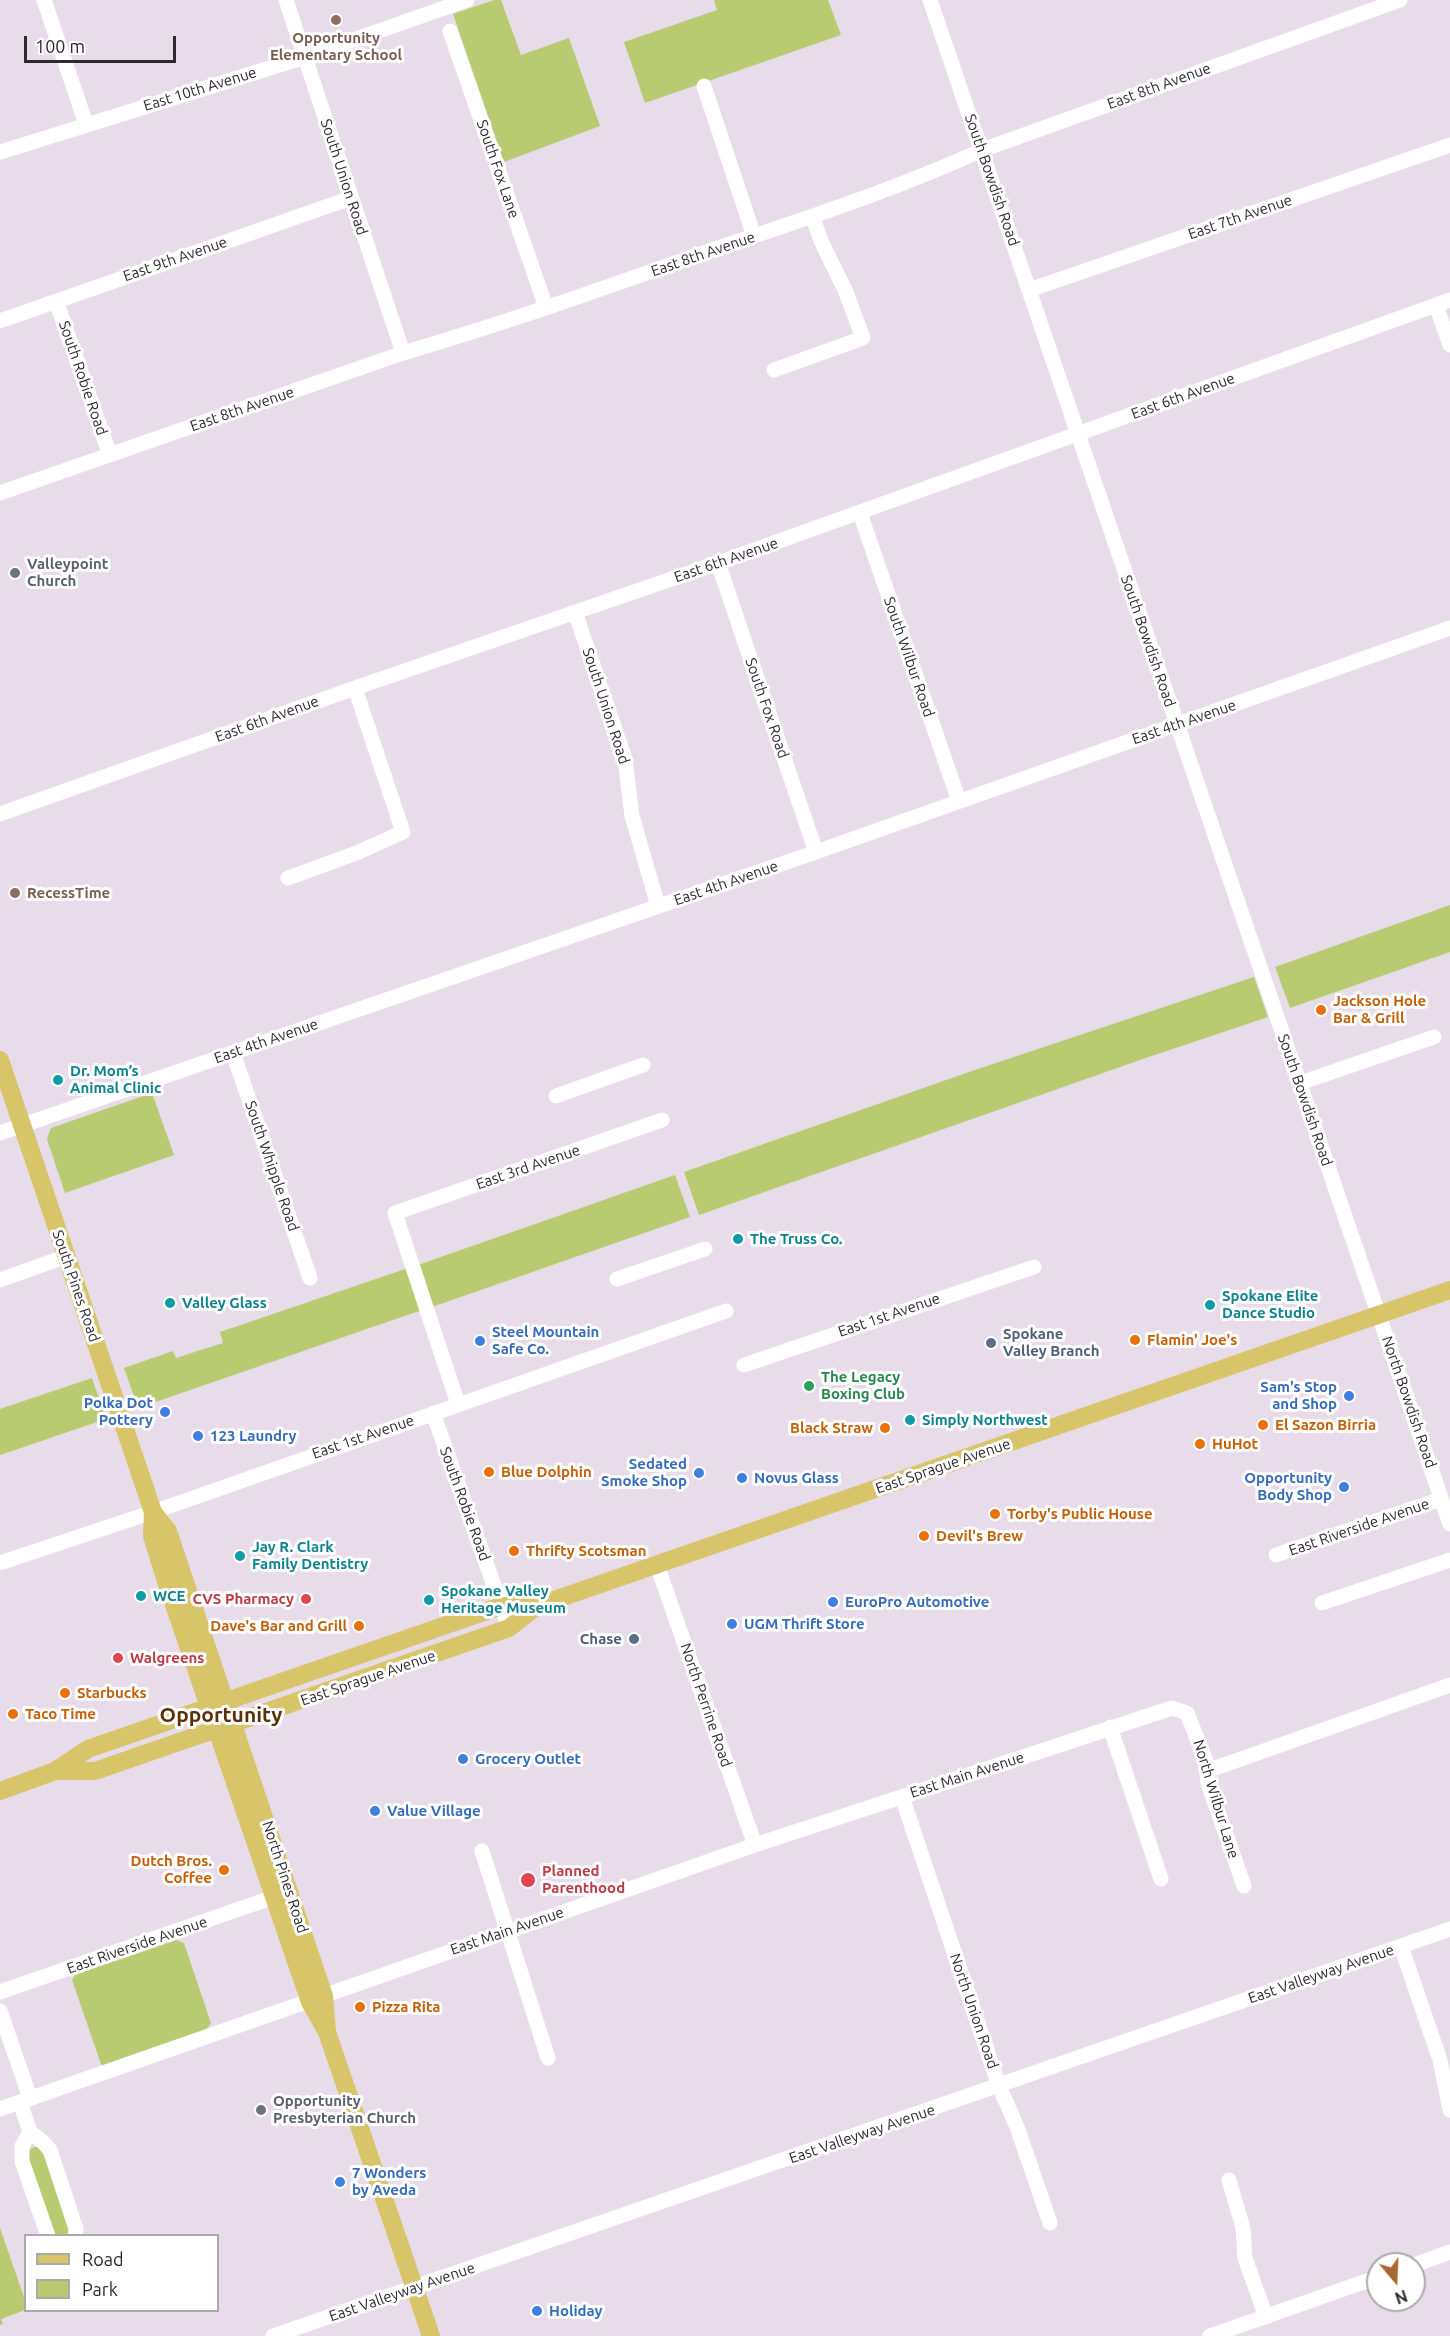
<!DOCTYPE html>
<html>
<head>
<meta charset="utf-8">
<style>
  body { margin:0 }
  #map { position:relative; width:1450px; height:2336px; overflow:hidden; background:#e8dbea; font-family:Ubuntu,sans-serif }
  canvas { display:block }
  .legend { position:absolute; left:24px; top:2234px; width:195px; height:78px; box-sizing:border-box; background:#fff; border:2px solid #aba9ab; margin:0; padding:8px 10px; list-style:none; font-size:18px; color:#2d292e }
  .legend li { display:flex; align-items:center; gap:12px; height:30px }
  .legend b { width:30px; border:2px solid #aba9ab }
  .north { position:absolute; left:1366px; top:2252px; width:60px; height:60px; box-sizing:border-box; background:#fff; border:2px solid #aba9ab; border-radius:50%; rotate:161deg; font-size:16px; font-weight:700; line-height:24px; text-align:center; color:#2d292e }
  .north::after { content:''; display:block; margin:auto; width:21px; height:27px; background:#a96832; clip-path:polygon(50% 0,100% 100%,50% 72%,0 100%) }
  .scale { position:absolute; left:24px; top:36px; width:152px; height:27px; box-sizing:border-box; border:3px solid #2d292e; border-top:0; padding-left:8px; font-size:18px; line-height:21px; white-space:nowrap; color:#2d292e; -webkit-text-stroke:4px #fff; paint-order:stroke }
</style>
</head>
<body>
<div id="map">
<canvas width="1450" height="2336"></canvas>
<ul class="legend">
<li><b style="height:8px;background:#d9c569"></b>Road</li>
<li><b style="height:16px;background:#b9cb70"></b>Park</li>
</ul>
<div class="north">N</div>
<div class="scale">100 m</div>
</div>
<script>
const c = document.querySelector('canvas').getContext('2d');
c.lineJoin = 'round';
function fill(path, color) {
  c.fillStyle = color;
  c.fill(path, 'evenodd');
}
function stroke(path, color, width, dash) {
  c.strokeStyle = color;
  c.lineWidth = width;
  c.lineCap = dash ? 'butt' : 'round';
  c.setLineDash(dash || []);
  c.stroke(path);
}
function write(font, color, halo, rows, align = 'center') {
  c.font = font + ' Ubuntu,sans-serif';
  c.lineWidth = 6;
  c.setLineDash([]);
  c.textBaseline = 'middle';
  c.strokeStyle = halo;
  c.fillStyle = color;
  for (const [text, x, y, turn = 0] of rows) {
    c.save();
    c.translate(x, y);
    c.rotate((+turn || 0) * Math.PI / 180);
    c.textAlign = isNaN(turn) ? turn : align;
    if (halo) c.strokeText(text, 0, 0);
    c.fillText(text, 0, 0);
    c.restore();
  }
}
fill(new Path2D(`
  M494,0h7l20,55 48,-17 31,88 -96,36 -51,-148z
  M714,0h114l13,35 -196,68 -21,-61 93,-32z
  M1450,905v47l-160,56 -15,-41z
  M1254,977l14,40 -125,42 -444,156 -15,-43 285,-100z
  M152,1093l22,62 -109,38 -18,-54 4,-11z
  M675,1175l15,42 -258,90 -14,-42z
  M408,1268l14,42 -284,98 -14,-40 49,-17 3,7 47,-15 -3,-11z
  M92,1378l14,41 -106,36v-46z
  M176,1940l8,3 27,80 -5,7 -103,40 -31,-90 3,-5z
  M34,2147h6l5,5 26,76 -3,7h-12l-2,-2 -27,-76 2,-7z
  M0,2228l26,75 -1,7 -24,9 2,5 -3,1z`), '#b9cb70');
stroke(new Path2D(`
  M44,0l42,124
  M286,0l117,353
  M930,0l520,1524
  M450,31l96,276
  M704,86l50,150
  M0,152l305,-95 162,-57
  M1029,290l421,-145
  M56,301l54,154
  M1436,305l14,40
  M0,321l351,-123
  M774,370l89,-32 -18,-48 -23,-47 -10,-27
  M0,493l403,-140c106,-31 210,-68 315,-105 89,-30 179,-59 264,-98l418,-150
  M860,513l99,288
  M718,563l98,289
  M575,612l50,147 7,57 26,90
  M0,814l355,-126 363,-125 732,-263
  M288,878l71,-26 44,-20 -48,-144
  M233,1053l77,225
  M1300,1083l134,-46
  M556,1096l87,-31
  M0,1133l816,-281 634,-224
  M617,1279l88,-30
  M0,1280l67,-24
  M744,1365l290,-98
  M458,1404l-63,-191 267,-93
  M433,1413l76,215
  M1276,1555l165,-56
  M0,1563l153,-51 573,-201
  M657,1565l98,280
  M1322,1603l128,-43
  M1110,1727l51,152
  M1207,1771l243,-86
  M902,1797l97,289 18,41 33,96
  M482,1851l66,207
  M1401,1946l39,114 10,50
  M0,1992l274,-95
  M0,2011l30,87
  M20,2102l10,30 12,9 8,9 26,79 -1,7
  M0,2109l755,-264 417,-137 15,5 19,48 2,22 36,103
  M30,2132l-8,14v15l26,75
  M1229,2180l14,48 2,30 21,59
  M1414,2265l36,-13
  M273,2336l1177,-407
  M1210,2336l168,-59`), '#fff', 15);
stroke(new Path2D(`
  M0,1060l153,452 15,19 156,465 3,36
  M153,1512l-1,24 14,45 144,421 17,30 104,304
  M57,1771h38l414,-143 28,-22
  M0,1791l55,-20 33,-22 413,-143h36l913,-316`), '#d9c569', 18);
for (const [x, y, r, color] of [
  [336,20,6,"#8d6e63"],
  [15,573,6,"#6b7280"],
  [15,893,6,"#8d6e63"],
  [1321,1010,6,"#e8710a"],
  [58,1080,6,"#0f9aa8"],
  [738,1239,6,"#0f9aa8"],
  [170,1303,6,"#0f9aa8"],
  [1210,1305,6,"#0f9aa8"],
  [1135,1340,6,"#e8710a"],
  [480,1341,6,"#3f7fe0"],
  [991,1343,6,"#5c6f8a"],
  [809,1386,6,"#2e9e5b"],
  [1349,1396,6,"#3f7fe0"],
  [165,1412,6,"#3f7fe0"],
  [910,1420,6,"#0f9aa8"],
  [1263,1425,6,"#e8710a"],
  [885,1428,6,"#e8710a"],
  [198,1436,6,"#3f7fe0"],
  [1200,1444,6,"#e8710a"],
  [489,1472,6,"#e8710a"],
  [699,1473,6,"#3f7fe0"],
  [742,1478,6,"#3f7fe0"],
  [1344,1487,6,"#3f7fe0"],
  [995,1514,6,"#e8710a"],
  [924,1536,6,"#e8710a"],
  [514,1551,6,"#e8710a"],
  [240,1556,6,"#0f9aa8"],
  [141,1596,6,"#0f9aa8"],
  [306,1599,6,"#e0444e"],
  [429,1600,6,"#0f9aa8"],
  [833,1602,6,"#3f7fe0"],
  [732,1624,6,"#3f7fe0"],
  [359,1626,6,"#e8710a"],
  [634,1639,6,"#5c6f8a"],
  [118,1658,6,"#e0444e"],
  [65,1693,6,"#e8710a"],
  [13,1714,6,"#e8710a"],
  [463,1759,6,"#3f7fe0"],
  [375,1811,6,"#3f7fe0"],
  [224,1870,6,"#e8710a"],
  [528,1880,8,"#e0444e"],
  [360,2007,6,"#e8710a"],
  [261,2110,6,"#6b7280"],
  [340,2182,6,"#3f7fe0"],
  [537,2311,6,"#3f7fe0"]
]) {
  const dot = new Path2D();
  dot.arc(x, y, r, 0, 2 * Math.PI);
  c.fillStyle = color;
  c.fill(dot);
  stroke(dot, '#fff', 2);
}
write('bold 15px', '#785e54', '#fff', [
  ["Opportunity",336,38],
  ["Elementary School",336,55],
  ["RecessTime",27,893,"left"]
]);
write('15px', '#2d292e', '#fff', [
  ["East 8th Avenue",1159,86,-20],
  ["East 10th Avenue",200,89,-17],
  ["South Fox Lane",498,169,71],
  ["South Union Road",344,177,72],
  ["South Bowdish Road",992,180,71],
  ["East 7th Avenue",1240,217,-19],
  ["East 8th Avenue",703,254,-19],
  ["East 9th Avenue",175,259,-19],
  ["South Robie Road",83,378,71],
  ["East 6th Avenue",1183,396,-20],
  ["East 8th Avenue",242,409,-19],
  ["East 6th Avenue",726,560,-19],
  ["South Bowdish Road",1148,641,71],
  ["South Wilbur Road",909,657,71],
  ["South Union Road",606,706,72],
  ["South Fox Road",767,708,71],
  ["East 6th Avenue",267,719,-20],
  ["East 4th Avenue",1184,722,-19],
  ["East 4th Avenue",726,883,-19],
  ["East 4th Avenue",266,1041,-19],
  ["South Bowdish Road",1305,1100,71],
  ["South Whipple Road",272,1166,71],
  ["East 3rd Avenue",528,1167,-19],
  ["South Pines Road",76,1286,71],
  ["East 1st Avenue",889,1315,-19],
  ["North Bowdish Road",1409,1402,71],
  ["East 1st Avenue",363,1437,-19],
  ["East Sprague Avenue",943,1466,-19],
  ["South Robie Road",465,1504,70],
  ["East Riverside Avenue",1359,1527,-19],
  ["East Sprague Avenue",368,1678,-19],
  ["North Perrine Road",706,1705,71],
  ["East Main Avenue",967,1775,-18],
  ["North Wilbur Lane",1216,1799,73],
  ["North Pines Road",285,1877,72],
  ["East Main Avenue",507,1931,-19],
  ["East Riverside Avenue",137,1945,-19],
  ["East Valleyway Avenue",1321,1974,-19],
  ["North Union Road",974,2011,71],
  ["East Valleyway Avenue",862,2134,-19],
  ["East Valleyway Avenue",402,2292,-19]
]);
write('bold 15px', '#5b616d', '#fff', [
  ["Valleypoint",27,564],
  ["Church",27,581],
  ["Opportunity",273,2101],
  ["Presbyterian Church",273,2118]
], 'left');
write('bold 15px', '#c56008', '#fff', [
  ["Jackson Hole",1333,1001],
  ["Bar & Grill",1333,1018],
  ["Flamin' Joe's",1147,1340],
  ["El Sazon Birria",1275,1425],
  ["Black Straw",873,1428,"right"],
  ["HuHot",1212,1444],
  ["Blue Dolphin",501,1472],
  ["Torby's Public House",1007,1514],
  ["Devil's Brew",936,1536],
  ["Thrifty Scotsman",526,1551],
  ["Dave's Bar and Grill",347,1626,"right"],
  ["Starbucks",77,1693],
  ["Taco Time",25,1714],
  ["Dutch Bros.",212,1861,"right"],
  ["Coffee",212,1878,"right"],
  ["Pizza Rita",372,2007]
], 'left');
write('bold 15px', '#0d838f', '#fff', [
  ["Dr. Mom’s",70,1071],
  ["Animal Clinic",70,1088],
  ["The Truss Co.",750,1239],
  ["Spokane Elite",1222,1296],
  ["Dance Studio",1222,1313],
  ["Valley Glass",182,1303],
  ["Simply Northwest",922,1420],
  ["Jay R. Clark",252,1547],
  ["Family Dentistry",252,1564],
  ["Spokane Valley",441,1591],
  ["Heritage Museum",441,1608],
  ["WCE",153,1596]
], 'left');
write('bold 15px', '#366cbe', '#fff', [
  ["Steel Mountain",492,1332],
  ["Safe Co.",492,1349],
  ["Sam's Stop",1337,1387,"right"],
  ["and Shop",1337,1404,"right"],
  ["Polka Dot",153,1403,"right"],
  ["Pottery",153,1420,"right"],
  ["123 Laundry",210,1436],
  ["Sedated",687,1464,"right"],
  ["Smoke Shop",687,1481,"right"],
  ["Novus Glass",754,1478],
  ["Opportunity",1332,1478,"right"],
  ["Body Shop",1332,1495,"right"],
  ["EuroPro Automotive",845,1602],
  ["UGM Thrift Store",744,1624],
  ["Grocery Outlet",475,1759],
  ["Value Village",387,1811],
  ["7 Wonders",352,2173],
  ["by Aveda",352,2190],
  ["Holiday",549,2311]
], 'left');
write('bold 15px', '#4e5e75', '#fff', [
  ["Spokane",1003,1334],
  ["Valley Branch",1003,1351],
  ["Chase",622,1639,"right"]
], 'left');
write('bold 15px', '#27864d', '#fff', [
  ["The Legacy",821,1377],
  ["Boxing Club",821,1394]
], 'left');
write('bold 15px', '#be3a42', '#fff', [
  ["CVS Pharmacy",294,1599,"right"],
  ["Walgreens",130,1658],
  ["Planned",542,1871],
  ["Parenthood",542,1888]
], 'left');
write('bold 21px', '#5a3006', '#fff', [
  ["Opportunity",221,1715]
]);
</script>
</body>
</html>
